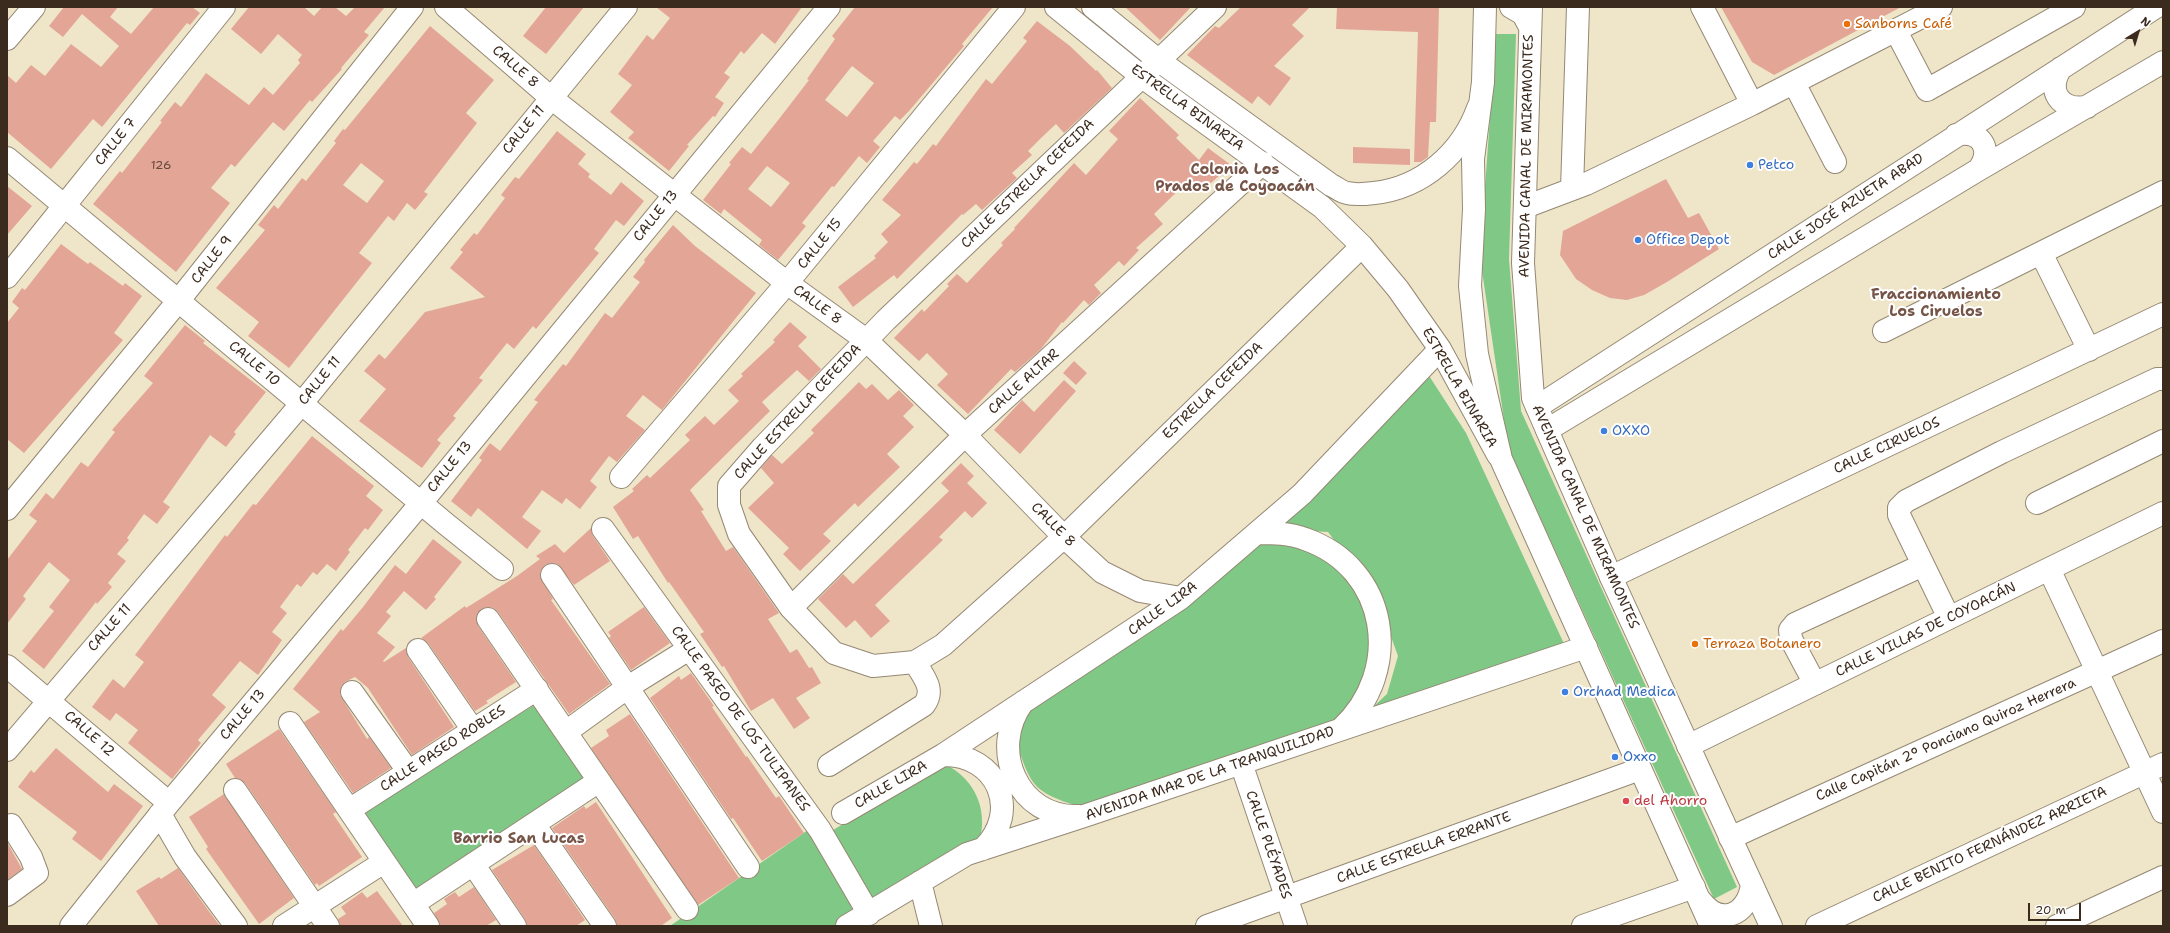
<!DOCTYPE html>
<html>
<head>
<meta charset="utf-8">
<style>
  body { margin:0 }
  #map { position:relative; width:2170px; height:933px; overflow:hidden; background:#efe5c9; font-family:"Shantell Sans",sans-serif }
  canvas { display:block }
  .frame { position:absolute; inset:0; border:8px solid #3b2a1e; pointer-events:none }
  .north { position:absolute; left:2118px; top:12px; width:40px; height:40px; -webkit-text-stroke:3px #fff; paint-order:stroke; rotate:38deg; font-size:11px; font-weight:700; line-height:16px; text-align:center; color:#3b2a1e }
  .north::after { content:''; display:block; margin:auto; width:14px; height:18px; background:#3b2a1e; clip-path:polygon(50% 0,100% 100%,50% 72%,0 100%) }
  .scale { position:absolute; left:2028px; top:903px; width:53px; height:18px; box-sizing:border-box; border:2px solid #3b2a1e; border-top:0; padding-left:5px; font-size:12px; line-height:14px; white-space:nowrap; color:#3b2a1e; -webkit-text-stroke:3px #fff; paint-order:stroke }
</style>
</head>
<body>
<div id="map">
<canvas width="2170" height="933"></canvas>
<div class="frame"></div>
<div class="north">N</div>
<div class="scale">20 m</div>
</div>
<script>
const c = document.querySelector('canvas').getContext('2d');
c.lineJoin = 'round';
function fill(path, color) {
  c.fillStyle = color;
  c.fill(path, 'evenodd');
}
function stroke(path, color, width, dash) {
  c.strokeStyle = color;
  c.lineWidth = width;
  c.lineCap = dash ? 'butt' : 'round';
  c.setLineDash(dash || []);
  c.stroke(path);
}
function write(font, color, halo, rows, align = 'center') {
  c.font = font + ' "Shantell Sans",sans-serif';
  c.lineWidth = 4;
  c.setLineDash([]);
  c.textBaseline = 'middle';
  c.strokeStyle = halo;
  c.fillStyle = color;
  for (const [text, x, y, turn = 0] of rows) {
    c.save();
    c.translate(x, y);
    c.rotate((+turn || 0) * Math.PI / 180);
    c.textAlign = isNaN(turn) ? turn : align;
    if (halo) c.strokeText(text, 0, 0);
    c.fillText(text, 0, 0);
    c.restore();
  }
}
fill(new Path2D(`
  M1496,34h20l-7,225 12,152 216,476 -23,12 -206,-452 -28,-190z
  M1424,368l42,65 100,215 -206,71 27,-25 11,-38 -13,-36 -19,-38 -38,-50 -55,-3z
  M1264,540l56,9 39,45 27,53 -51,80 -247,82c-15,-5 -34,-9 -47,-19 -15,-11 -20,-36 -26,-53l13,-31z
  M536,704l50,78 -172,110 -55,-82z
  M942,763c25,10 42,35 40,63 0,6 -3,12 -4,18l-107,61 -41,-73z
  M811,828l49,84 -25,14h-165z`), '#7fc885');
fill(new Path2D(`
  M64,7h54l-8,10 21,17 23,-27h38l8,6 -10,12 -3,-2 -85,104 -9,-8 -42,50 -44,-37v-57l9,8 15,-18 14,11 26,-32 30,23 18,-21 -37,-32 -19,23 -14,-11z
  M249,7h55l10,9 8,-9h13l11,9 9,-9h30l-21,25 5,3 -28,33 1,1 -30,33 -2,-2 -26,31 -11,-9 -38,45 -4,-3 -20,24 19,15 -54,69 -83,-68 27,-33 2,2 40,-51 -2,-1 15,-19 6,5 25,-34 43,32 15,-18 9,8 27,-32 -2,-3 4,-5 -24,-21 -17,20 -30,-25z
  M546,7h38l-38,47 -23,-18z
  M656,7h146l-27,37 -13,-11 -18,21 -3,-3 -17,22 6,4 -15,20 9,6 -9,14 -2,-1 -26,29 2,1 -20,25 -41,-33 6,-6 -24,-20 22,-27 -14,-11 29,-39 6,5 17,-22z
  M855,7h138l-31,37 2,2 -55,65 -9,9 -5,-4 -22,25 7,6 -13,16 -8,-7 -25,31 -2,-1 -30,37 4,3 -28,34 -19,-15 3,-5 -38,-31 -3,5 -18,-14 28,-36 -2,-1 13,-16 9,7 28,-35 30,-39 -2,-1 28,-40 -3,-3zM852,66l22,17 -27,34 -22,-17zM767,166l23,17 -19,24 -23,-18z
  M1125,7h66l-31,33z
  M1241,7h69l-18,18 12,11 -30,30 17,12 -21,28 -12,-10 -6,8 -65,-49 28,-29 4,2z
  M1337,7h102l-3,115h-6l-2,35 -7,5h-7l4,-130 -82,-3z
  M1721,7h180l-127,68 -22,-13z
  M1037,21l33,25 26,25 1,-1 15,18 -48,45 -8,-9 -15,14 -13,13 4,4 -20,18 5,5 -35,32 -6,-6 -13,11 -1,-1 -65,65 -3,-4 -41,32 -15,-20 38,-29 -2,-2 14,-14 -7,-8 20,-19 -19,-15 32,-38 3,2 16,-20 3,2 50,-67 6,5 35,-43 -4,-3z
  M430,26l64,54 -28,33 11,10 -53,69 4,2 -13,16 -8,-7 -13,18 -6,-5 -29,37 13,10 -83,105 -41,-32 11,-14 -43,-34 49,-58 -7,-5 16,-20 4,4 24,-31 4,3 30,-38 -2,-2 9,-12 2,1zM361,163l23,18 -17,22 -24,-18z
  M1140,98l39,37 -3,3 23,22 9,-12 23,17 -9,11 -2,-1 -19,17 -11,-13 -36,35 9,10 -27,24 3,2 -15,16 -5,-5 -25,24 7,8 -12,12 -5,-5 -21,23 -1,-1 -21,27 -26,23 -4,-3 -43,45 -31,-29 11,-11 -21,-21 -8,8 -25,-23 28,-29 2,3 25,-26 -2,-2 10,-10 10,9 36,-38 -2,-2 14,-14 -1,-1 60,-65 12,12 32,-36 -9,-8z
  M557,131l29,23 -8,10 12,10 -2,3 23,18 10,-13 23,19 -20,25 -8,-6 -22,29 5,4 -63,76 -3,-3 -19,23 -7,-6 -28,35 4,2 -30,36 3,2 -19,22 4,3 -19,25 -63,-47 27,-32 -22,-18 15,-17 6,5 40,-47 60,-15 -35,-29 13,-16 -3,-2 14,-17 3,2 28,-37 -4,-3 14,-18 4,2z
  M1353,147l57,2v16l-57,-2z
  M1666,179l22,39 11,-5 20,36 -52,33 -23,13 -17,5 -17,-2 -18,-8 -16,-11 -16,-24 3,-24z
  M7,186l25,20 -25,29z
  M673,225l22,21 61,47 -94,117 -19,-15 -17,21 19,14 -28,32 -8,-6 -19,25 7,6 -17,22 -14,-11 -4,6 -20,-14 -20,27 19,14 -14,18 -49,-41 -7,9 -20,-16 31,-41 -3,-2 11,-15 10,8 38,-49 -4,-2 29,-36 3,2 39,-53 7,5 28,-36 -7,-5 12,-15 -1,-2z
  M61,244l27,20 2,-2 33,24 2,-3 17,13 -28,37 9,7 -99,113 -17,-14v-116l12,-15 -7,-6 10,-14 3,2z
  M790,322l17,15 -9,9 23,23 -12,12 -12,-11 -35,32 8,9 -80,79 14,20 -3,1 25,40 7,-4 46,66 -11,6 22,34 7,-4 12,19 3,-1 9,16 -25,15 14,20 -16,11 -21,-31 -22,13 -27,-45 -2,1 -22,-33 4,-2 -35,-50 -1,1 -30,-47 -5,3 -20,-32 21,-16 -2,-2 15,-14 3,3 40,-38 -5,-5 20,-19 9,9 25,-24 -11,-11 15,-14 -2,-2 34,-32 -2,-2z
  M185,325l20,16 -2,2 63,49 -32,40 2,2 -10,13 -16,-12 -47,67 7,5 -13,17 -13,-10 -17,24 2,2 -12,14 9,7 -18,22 4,4 -15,17 -1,-2 -52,67 -22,-18 32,-40 -5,-4 21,-27 -21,-18 -26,34 3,3 -19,25v-64l30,-39 -8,-6 17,-22 7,6 28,-37 7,5 27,-35 -3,-2 41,-47 -9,-7z
  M1074,361l13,12 -11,12 -13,-12z
  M1064,380l12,11 -56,63 -26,-24 28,-30 12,12z
  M859,382l7,7 6,-5 16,16 11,-10 15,15 -11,11 11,11 -27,27 13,13 -42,40 -3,-4 -32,31 8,7 -31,30 -17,-17 6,-6 -41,-40 26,-25 -13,-15 11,-13 10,9 32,-31 -3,-3z
  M312,436l62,50 -8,10 17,14 -15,20 -3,-2 -17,22 2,2 -14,19 -9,-7 -10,11 -4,-3 -12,15 -4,-3 -17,23 7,6 -15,19 10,8 -24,35 -18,-14 -28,34 14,12 -28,33 3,3 -29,36 -44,-36 10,-13 -22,-17 -6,8 -18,-14 21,-28 11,9 20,-26 -9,-7 90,-120 2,2 26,-33 3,1z
  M961,463l13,13 -7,7 20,20 -15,15 -7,-7 -26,26 4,3 -68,65 15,16 -19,17 -16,-18 -9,8 -28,-29 25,-25 10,10 96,-93 -8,-8z
  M591,528l2,8 17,25 -36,24 -17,-21 -6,-1 -6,2 -4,5 -1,6 13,23 -2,1 59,84 -41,30 -71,-102 -5,-4 -6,-1 -6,2 -4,5 1,12 38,56 -30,19 2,2 -13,8 -47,-68 -7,-5 44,-32 1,2 51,-32 23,-17 -4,-3 19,-12 9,9z
  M433,539l29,23 -28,35 2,2 -10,11 -22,-19 -18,21 5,4 -14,17 18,14 -12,14 1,1 22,-14 2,9 46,70 -42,28 -44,-67 -13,-11 -10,5 -4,5 -1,8 27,44 2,-2 22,31 -38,25 -49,-71 16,-10 -27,-23 48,-60 2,2 20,-24 32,-42 11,9z
  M644,607l26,36 -39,27 -22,-32 2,-2 -3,-4z
  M691,673l23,33 -2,1 34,50 1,-1 29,42 3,-2 25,37 -42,28 -29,-43 -2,1 -81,-121 29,-22 2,4z
  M630,714l109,164 -41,27 -107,-157 18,-12 -3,-6z
  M279,729l57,83 -3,2 29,43 -43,29 -2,-3 -2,2 -70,-102 -10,-5 -9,-14z
  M56,748l52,44 6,-8 29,22 -42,55 -29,-22 5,-7 -59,-45 13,-17 3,3z
  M224,794l70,104 -35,26 -53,-75 2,-2 -19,-30z
  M596,802l76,116 -11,8h-44l-2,-7 -63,-91 32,-22 2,3z
  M7,842l15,27 -15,11z
  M534,845l51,75 -9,6h-49l-2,-7 -33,-49z
  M178,868l30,42 12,16h-61l-23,-35 23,-14 2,2z
  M474,887l22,33 -10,6h-46l-6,-13 13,-9 -3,-5 11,-7 4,5z
  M377,891l26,35h-63l-2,-7 8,-5 -5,-7 21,-15 5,6z`), '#e3a696');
const minor = new Path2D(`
  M446,7l104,90 237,186 79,57 99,95 99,102 38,35 38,19 41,7
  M1056,7l85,69 181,131 40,39 36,43 42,60 58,106
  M1093,7l65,53 173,125c5,2 10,7 16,8 8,2 19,1 27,0 48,-5 88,-40 104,-85
  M1215,7l-329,313 -123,127 -34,39v19l10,29 52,74 43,45 39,13 42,-4 28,-17 121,-108 298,-291
  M1702,7l50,97
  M1896,31l31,59 147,-83
  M7,39l27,-32
  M2061,68c-15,23 -1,43 26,39
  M1794,83l41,79
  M1956,135c25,-6 38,15 22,35
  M7,158l439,366 56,45
  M1572,189l6,-182
  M1525,207l61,-23 166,-80 189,-97
  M2041,253l48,97
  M7,277l217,-270
  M1884,331l279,-139
  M1537,407l619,-400
  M1547,430l431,-260 185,-108
  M621,477l166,-194 227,-276
  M2037,503l126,-62
  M7,509l172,-209 233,-293
  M603,529l217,301 49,84
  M1257,533c16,0 33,0 48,6 84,29 99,132 36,190
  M2049,569l114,243
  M552,575l196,292
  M1611,577l552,-263
  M791,608l174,-173 298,-272
  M1949,618l-50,-103v-7l7,-7 96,-49 155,-73h6
  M488,619l199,290
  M418,650l55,80
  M7,666l162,137
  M1815,684l-24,-45 -1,-9 5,-6 128,-59
  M352,692l56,79
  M1023,702c-35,47 -5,117 56,114
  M290,723l138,203
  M566,732l62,-45 61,-38
  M1688,746l475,-233
  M7,750l295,-347 324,-396
  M943,755c54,-1 79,56 40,94
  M1241,763l55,163
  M829,765l95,-60c12,-16 -1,-28 -9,-43
  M235,790l93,136
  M349,810l188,-121
  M843,813l100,-58 238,-157 121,-104 138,-145
  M160,814l25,43 51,69
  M534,824l71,102
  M1730,838l433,-197
  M473,864l42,62
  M920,882l11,44
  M7,895l30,-22 -6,-16 -20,-32
  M413,904l186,-123
  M71,926l98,-123 252,-300 408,-496
  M284,926l100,-64
  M847,926l120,-72 120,-39 499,-168
  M1207,926l433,-157
  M1583,926l111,-39
  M1817,926l346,-162
  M2057,926l106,-49`);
const major = new Path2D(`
  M1485,7l-2,75 -10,77 1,50 -4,77 7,68 24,105 210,467
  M1511,7l12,7 7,13
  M1531,7l-8,256 10,135 78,179 160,349
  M1700,900c20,27 48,16 52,-16`);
stroke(minor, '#958874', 24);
stroke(major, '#958874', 24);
stroke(minor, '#fff', 22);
stroke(major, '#fff', 22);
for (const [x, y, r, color] of [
  [1847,24,4,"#e8710a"],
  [1750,165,4,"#3f7fe0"],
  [1638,240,4,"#3f7fe0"],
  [1604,431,4,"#3f7fe0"],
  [1695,644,4,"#e8710a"],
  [1565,692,4,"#3f7fe0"],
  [1615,757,4,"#3f7fe0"],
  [1626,801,4,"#e0444e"]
]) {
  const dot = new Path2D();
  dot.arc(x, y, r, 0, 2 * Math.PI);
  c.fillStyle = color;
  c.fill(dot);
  stroke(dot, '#fff', 1.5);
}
write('12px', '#65493c', null, [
  ["126",161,166]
]);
write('14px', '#c56008', '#fff', [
  ["Sanborns Café",1855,24],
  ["Terraza Botanero",1703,644]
], 'left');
write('14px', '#3b2a1e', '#fff', [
  ["CALLE 8",515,67,41],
  ["ESTRELLA BINARIA",1187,108,36],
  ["CALLE 11",524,130,-51],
  ["CALLE 7",116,142,-51],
  ["AVENIDA CANAL DE MIRAMONTES",1527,156,-89],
  ["CALLE ESTRELLA CEFEIDA",1028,184,-44],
  ["CALLE JOSÉ AZUETA ABAD",1846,207,-33],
  ["CALLE 13",656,216,-51],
  ["CALLE 15",820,244,-51],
  ["CALLE 9",212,260,-52],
  ["CALLE 8",817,305,36],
  ["CALLE 10",254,364,40],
  ["CALLE 11",320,381,-51],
  ["CALLE ALTAR",1024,382,-42],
  ["ESTRELLA BINARIA",1459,388,60],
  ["ESTRELLA CEFEIDA",1213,391,-44],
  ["CALLE ESTRELLA CEFEIDA",798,412,-47],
  ["CALLE CIRUELOS",1887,446,-25],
  ["CALLE 13",450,467,-51],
  ["AVENIDA CANAL DE MIRAMONTES",1585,517,66],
  ["CALLE 8",1053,525,45],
  ["CALLE LIRA",1163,609,-36],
  ["CALLE 11",110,628,-49],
  ["CALLE VILLAS DE COYOACÁN",1926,630,-26],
  ["CALLE 13",243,715,-50],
  ["CALLE PASEO DE LOS TULIPANES",740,719,54],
  ["CALLE 12",89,734,41],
  ["Calle Capitán 2º Ponciano Quiroz Herrera",1946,740,-24],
  ["CALLE PASEO ROBLES",443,749,-33],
  ["AVENIDA MAR DE LA TRANQUILIDAD",1210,774,-19],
  ["CALLE LIRA",891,785,-30],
  ["CALLE PLÉYADES",1268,845,71],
  ["CALLE BENITO FERNÁNDEZ ARRIETA",1990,845,-25],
  ["CALLE ESTRELLA ERRANTE",1424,848,-20]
]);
write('14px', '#366cbe', '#fff', [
  ["Petco",1758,165],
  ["Office Depot",1646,240],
  ["OXXO",1612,431],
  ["Orchad Medica",1573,692],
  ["Oxxo",1623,757]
], 'left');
write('14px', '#be3a42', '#fff', [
  ["del Ahorro",1634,801]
], 'left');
write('bold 15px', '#765548', '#fff', [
  ["Colonia Los",1235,170],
  ["Prados de Coyoacán",1235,187],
  ["Fraccionamiento",1936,295],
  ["Los Ciruelos",1936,312],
  ["Barrio San Lucas",519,839]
]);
</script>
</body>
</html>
